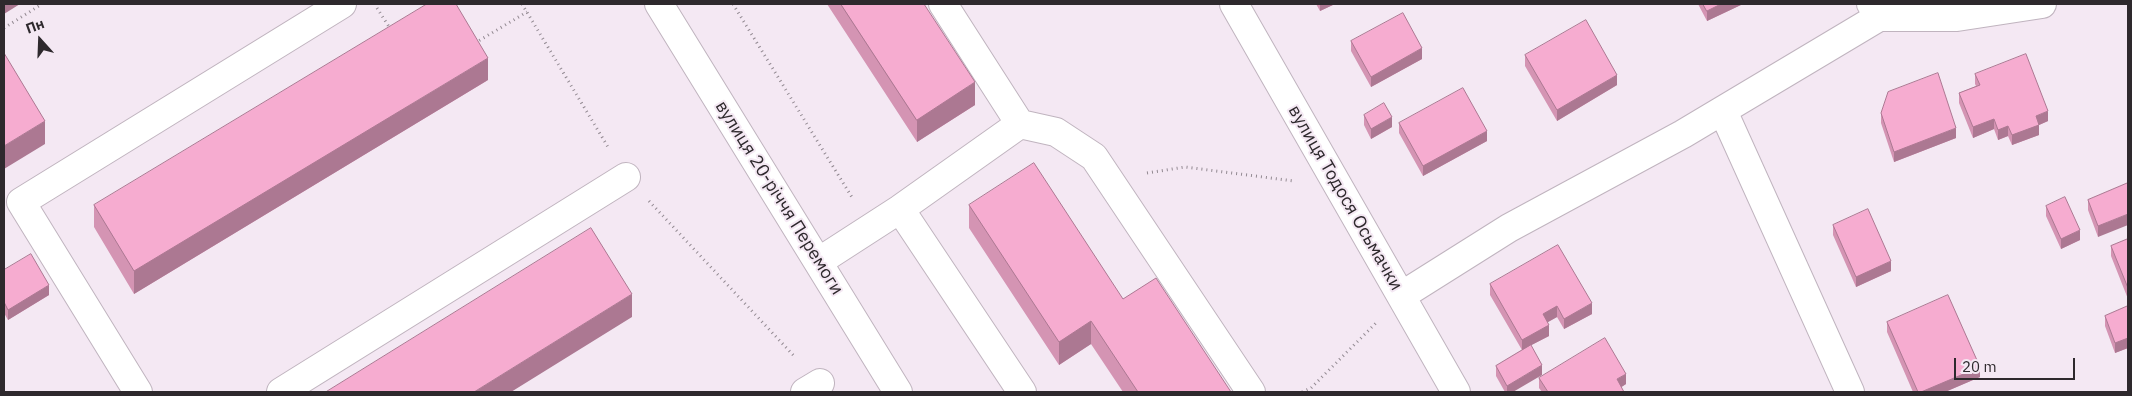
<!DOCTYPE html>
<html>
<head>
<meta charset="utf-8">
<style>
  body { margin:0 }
  #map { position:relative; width:2132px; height:396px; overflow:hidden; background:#f4e8f3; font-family:"IBM Plex Sans",sans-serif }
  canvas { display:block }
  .frame { position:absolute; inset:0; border:5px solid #2e292d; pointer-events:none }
  .north { position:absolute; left:15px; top:15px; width:50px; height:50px; -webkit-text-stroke:4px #f4e8f3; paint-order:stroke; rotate:340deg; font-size:14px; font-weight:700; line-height:20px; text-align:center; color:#2e292d }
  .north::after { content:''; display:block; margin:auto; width:18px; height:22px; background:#2e292d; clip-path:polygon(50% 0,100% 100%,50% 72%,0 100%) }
  .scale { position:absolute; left:1954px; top:358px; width:121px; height:22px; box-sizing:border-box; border:2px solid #2e292d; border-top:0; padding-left:6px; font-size:15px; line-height:18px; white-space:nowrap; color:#2e292d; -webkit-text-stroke:4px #f4e8f3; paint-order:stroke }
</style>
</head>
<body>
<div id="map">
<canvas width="2132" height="396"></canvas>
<div class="frame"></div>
<div class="north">Пн</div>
<div class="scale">20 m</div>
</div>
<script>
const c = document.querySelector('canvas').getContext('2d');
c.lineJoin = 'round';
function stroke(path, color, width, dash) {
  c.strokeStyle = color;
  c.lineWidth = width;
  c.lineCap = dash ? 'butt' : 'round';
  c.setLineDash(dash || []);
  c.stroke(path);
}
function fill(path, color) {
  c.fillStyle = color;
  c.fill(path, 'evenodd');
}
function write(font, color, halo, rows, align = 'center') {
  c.font = font + ' "IBM Plex Sans",sans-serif';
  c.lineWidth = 4;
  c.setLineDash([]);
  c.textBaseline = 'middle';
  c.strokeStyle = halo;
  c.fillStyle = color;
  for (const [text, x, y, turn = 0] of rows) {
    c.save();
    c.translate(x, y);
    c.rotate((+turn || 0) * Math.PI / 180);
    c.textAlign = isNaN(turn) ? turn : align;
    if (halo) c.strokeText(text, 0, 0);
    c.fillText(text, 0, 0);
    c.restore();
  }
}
const minor = new Path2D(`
  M659,4l239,388
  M1234,4l222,388
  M1871,4l8,13h78l85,-13
  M1723,111l127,281
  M1020,124l36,8 38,25 157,235
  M900,209l122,183
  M818,262l82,-53 120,-85 -77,-120
  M1401,296l108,-68 174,-94 196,-117
  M138,392l-117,-190 321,-198
  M281,392l345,-215
  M805,392l15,-9`);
stroke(minor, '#c0b4bf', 30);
stroke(new Path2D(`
  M522,4l86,143
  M733,4l120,195
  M377,8l14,22
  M4,28l38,-24
  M475,43l52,-31
  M1147,173l38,-6 109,14
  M649,201l146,156
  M1302,392l9,-4 66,-66`), '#928991', 3, [1, 4]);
stroke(minor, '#fff', 28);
fill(new Path2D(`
  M827,4h97l51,101 -58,37z
  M1316,4h19l-15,7z
  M1698,4h45l-36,17z
  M1351,41l71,18 -51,28 -20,-36z
  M1525,55l92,30 -60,36 -32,-55z
  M1975,74l73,47 -9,4v10l-27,10 -4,-9 -10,4 -4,-11 -21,9 -14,-35v-10l17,-7 -1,-2z
  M488,80l-354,214 -40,-67v-22z
  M1881,113l75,25 -62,24 -13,-39z
  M1364,115l28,12 -21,12 -7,-14z
  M1399,123l88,18 -64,35 -24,-43z
  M2128,183l-30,54 -10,-27v-10z
  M969,205l154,94 108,93h-108l-32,-48 -32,21 -90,-137z
  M2046,206l34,34 -19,9 -15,-33z
  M1833,225l58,46 -35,16 -23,-52z
  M2128,239v60l-17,-43v-10z
  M4,270l45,25 -41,25 -4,-7z
  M1490,284l102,30 -28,15 -7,-12 -10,5 2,14 -18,9 -18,47h-8l-9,-16v-10l26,-16 -32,-55z
  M2128,306v42l-13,5 -10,-27v-10z
  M1887,322l93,55 -35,15h-32l-26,-60z
  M1539,378l87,6 -5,3 3,5h-82l-3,-4z`), '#d494b3');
fill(new Path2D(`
  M4,4h16l-16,10z
  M1320,4h15l-15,7z
  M1721,4h22l-36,17v-10z
  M1422,48v11l-51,28v-10z
  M488,58v22l-354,214v-23z
  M1617,75v10l-60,36v-11z
  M975,82v23l-58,37v-22z
  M2048,111v10l-9,4v10l-27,10v-10l24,-19z
  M1392,117v10l-21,12v-10z
  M1994,119v10l-21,9v-11z
  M45,121v23l-41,25v-23z
  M2008,126v10l-10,4v-10z
  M1956,128v10l-62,24v-10z
  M1487,131v10l-64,35v-10z
  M2128,214v11l-30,12v-11z
  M2080,230v10l-19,9v-10z
  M1891,261v10l-35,16v-10z
  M49,285v10l-41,25v-10z
  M632,294v23l-121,75h-37z
  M1592,303v11l-28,15v-10z
  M1557,306v11l-14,8v-11z
  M1091,321v23l-32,21v-23z
  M1549,325v11l-27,14v-10z
  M2128,338v10l-13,5v-10z
  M1542,365v10l-29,17h-6v-6z
  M1980,367v10l-35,15h-24z
  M1626,374v10l-9,6v-11z`), '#ac7892');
const building = new Path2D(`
  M427,4h29l32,54 -354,213 -40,-66z
  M841,4h83l51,78 -58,38z
  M1703,4h18l-14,7z
  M1403,13l19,35 -51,29 -20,-36z
  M1586,20l31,55 -60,35 -32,-55z
  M4,53l41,68 -41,25z
  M2026,54l22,57 -12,5 3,9 -27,10 -4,-9 -10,4 -4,-11 -21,8 -14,-34 21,-8 -5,-11z
  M1938,73l18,55 -62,24 -13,-39 7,-21z
  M1463,88l24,43 -64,35 -24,-43z
  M1384,103l8,14 -21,12 -7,-14z
  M1034,163l89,136 33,-21 75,114h-93l-47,-71 -32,21 -90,-137z
  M2128,183v31l-30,12 -10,-26z
  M2065,197l15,33 -19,9 -15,-33z
  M1868,209l23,52 -35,16 -23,-52z
  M591,228l41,66 -158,98h-148z
  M2128,239v49l-17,-42z
  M1558,245l34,58 -28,16 -7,-13 -14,8 6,11 -27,15 -32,-56z
  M31,254l18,31 -41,25 -4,-8v-32z
  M1948,295l32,72 -59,25h-3l-31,-70z
  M2128,306v32l-13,5 -10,-27z
  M1605,338l21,36 -9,5 7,13h-76l-9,-14z
  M1531,345l11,20 -35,21 -11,-20z`);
fill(building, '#f6acd0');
stroke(building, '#ac7892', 1);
write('18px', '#2e292d', '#f4e8f3', [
  ["вулиця 20-річчя Перемоги",779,198,58],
  ["вулиця Тодося Осьмачки",1345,198,60]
]);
</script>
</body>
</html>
